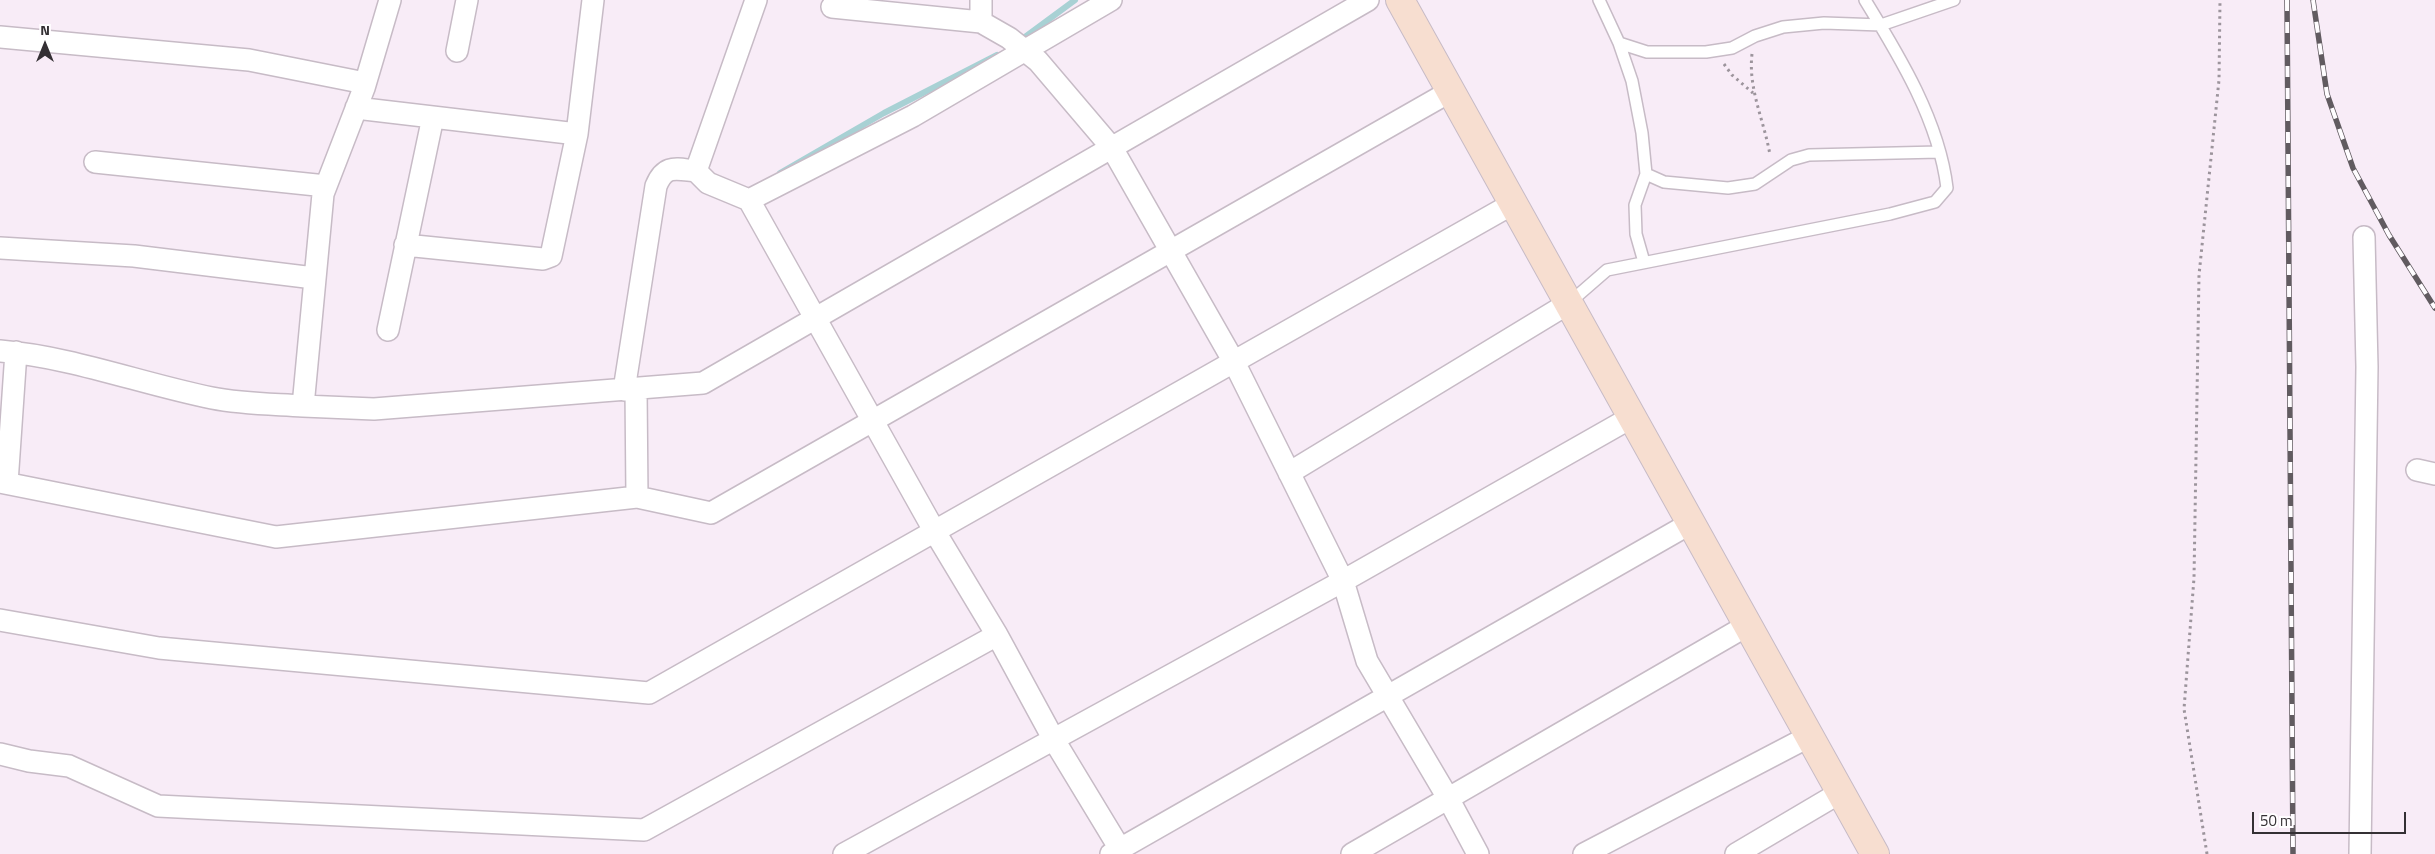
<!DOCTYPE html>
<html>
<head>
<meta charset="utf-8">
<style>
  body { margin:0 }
  #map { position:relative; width:2435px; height:854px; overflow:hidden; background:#f8ecf7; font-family:"Titillium Web",sans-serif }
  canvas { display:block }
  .north { position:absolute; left:20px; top:20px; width:50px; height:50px; -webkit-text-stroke:4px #fffdff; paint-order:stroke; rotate:0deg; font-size:14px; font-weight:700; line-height:20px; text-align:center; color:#343034 }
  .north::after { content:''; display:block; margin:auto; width:18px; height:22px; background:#343034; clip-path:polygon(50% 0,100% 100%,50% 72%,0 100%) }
  .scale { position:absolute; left:2252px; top:812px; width:154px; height:22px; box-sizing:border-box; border:2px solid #343034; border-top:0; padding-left:6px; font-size:15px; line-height:18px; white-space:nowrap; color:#343034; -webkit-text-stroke:4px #fffdff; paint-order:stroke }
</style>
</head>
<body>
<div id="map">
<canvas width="2435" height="854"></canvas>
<div class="north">N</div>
<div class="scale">50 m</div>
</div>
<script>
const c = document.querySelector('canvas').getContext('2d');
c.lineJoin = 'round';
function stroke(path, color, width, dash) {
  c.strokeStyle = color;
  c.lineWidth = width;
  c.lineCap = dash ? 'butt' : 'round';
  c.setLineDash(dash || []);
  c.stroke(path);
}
stroke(new Path2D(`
  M1025,37l50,-37
  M780,173l104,-60 113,-58`), '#a8d1d4', 6);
const service = new Path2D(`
  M1599,0l20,43 13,38 10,52 4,41 -11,31 1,29 8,28
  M1619,43l28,9h59l26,-4 23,-12 28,-9 41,-4 57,2 73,-25
  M1646,174l18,8 64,6 27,-4 36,-24 18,-5 130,-3
  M1569,303l38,-33 283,-56 45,-12 12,-14c-8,-67 -47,-131 -82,-188`);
const minor = new Path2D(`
  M390,0l-26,88 -41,106 -20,212 71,3 329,-26 665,-383
  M832,7l149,15 28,16 29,23 74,87 122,214 109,219 -499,273
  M981,22v-22
  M0,37l249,23 116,23
  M457,51l10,-51
  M356,108l221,26
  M95,162l231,24
  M749,200l164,-84 198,-116
  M405,245l138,14 8,-3 26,-122 16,-134
  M0,248l134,8 180,22
  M388,330l45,-213
  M0,351c72,6 142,33 212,47 30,6 61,6 91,8
  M636,389l1,108
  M624,390l32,-204c9,-22 20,-17 40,-15
  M2417,470l18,4
  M1289,473l280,-170
  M0,482l276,55 361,-40 74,16 740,-422
  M7,483l9,-131
  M0,620l159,28 490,45 865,-490
  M997,635l57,105 66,109
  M0,754l29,7 40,5 89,40 486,24 353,-195 -62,-103 -186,-332 -41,-17 -12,-12 60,-171
  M1111,854l580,-331
  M1352,854l396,-229
  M1478,854l-30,-56 -81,-137 -24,-80 289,-164
  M1584,854l226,-118
  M1736,854l105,-62
  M2360,854l7,-487 -3,-130`);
const secondary = new Path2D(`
  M1400,0l475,854`);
stroke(service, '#c7bbc6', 14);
stroke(minor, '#c7bbc6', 24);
stroke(secondary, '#c7bbc6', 30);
stroke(new Path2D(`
  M1752,54c-4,35 12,66 18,101
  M1724,64l8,11 21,18
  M2207,854l-23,-145 10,-131 5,-303 20,-195 1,-80`), '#9c949c', 3, [2.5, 4]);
stroke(service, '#fff', 11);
stroke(minor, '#fff', 21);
stroke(secondary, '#f7ded0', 28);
const rail = new Path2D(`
  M2287,0l6,854
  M2313,0l14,94 26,74 36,67 46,73`);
stroke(rail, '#615b60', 5.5);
stroke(rail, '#fffdff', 4, [11]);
</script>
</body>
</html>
